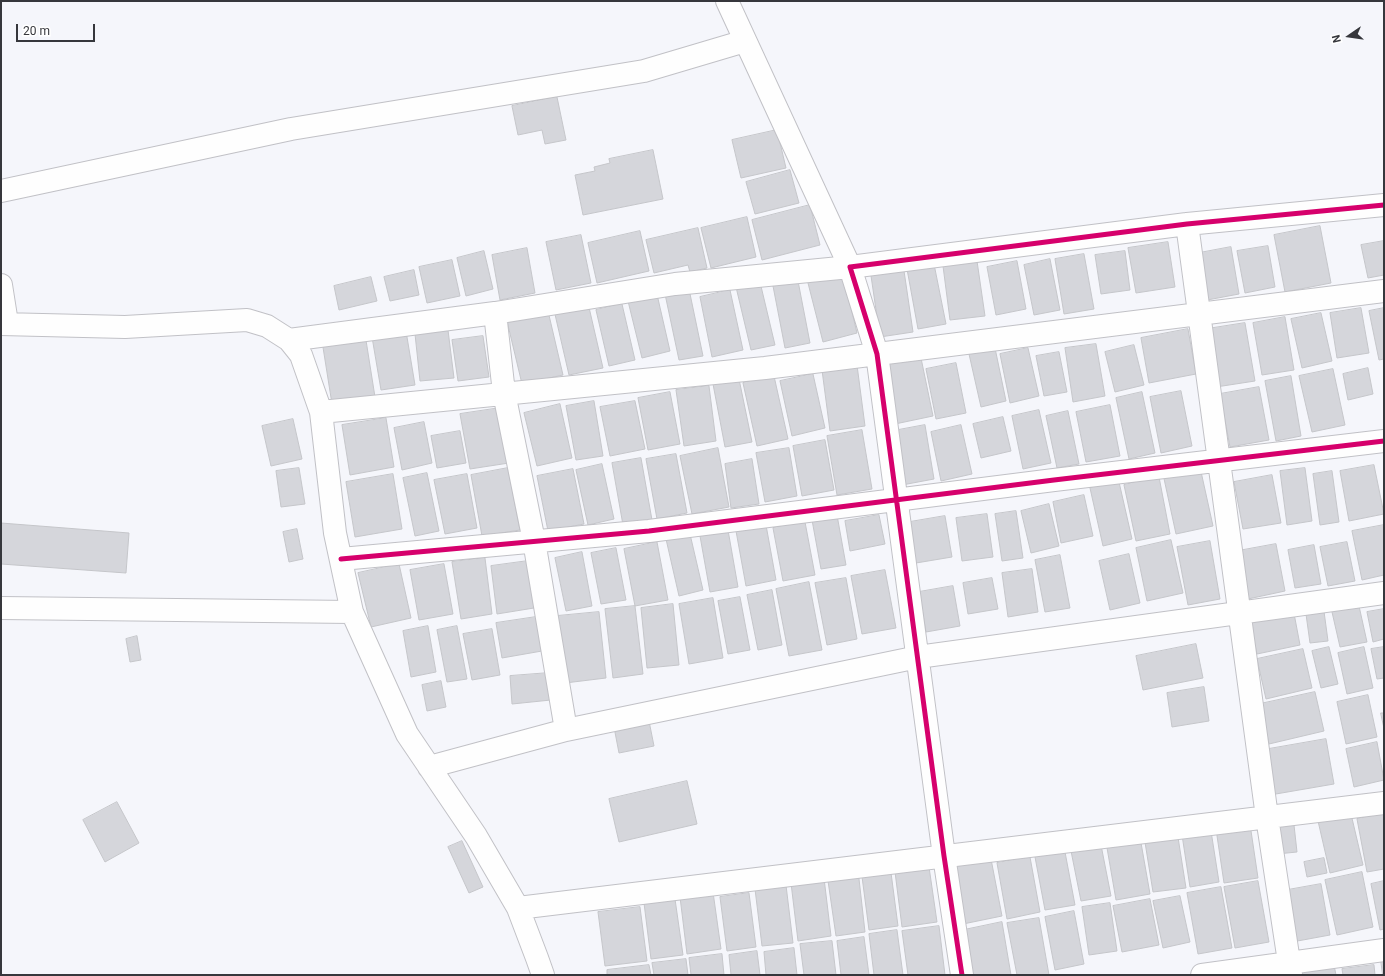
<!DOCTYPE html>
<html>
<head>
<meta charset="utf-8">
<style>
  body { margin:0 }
  #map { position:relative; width:1385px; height:976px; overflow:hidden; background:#f5f6fb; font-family:Roboto,sans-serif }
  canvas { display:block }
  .frame { position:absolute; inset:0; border:2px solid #36373c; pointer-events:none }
  .north { position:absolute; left:1329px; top:16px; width:40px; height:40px; -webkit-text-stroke:3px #fff; paint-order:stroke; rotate:257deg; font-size:11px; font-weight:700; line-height:16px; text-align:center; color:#36373c }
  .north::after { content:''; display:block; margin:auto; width:14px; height:18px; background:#36373c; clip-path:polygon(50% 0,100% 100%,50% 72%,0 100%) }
  .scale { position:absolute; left:16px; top:24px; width:79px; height:18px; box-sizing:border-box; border:2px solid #36373c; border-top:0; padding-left:5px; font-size:12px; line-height:14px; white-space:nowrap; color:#36373c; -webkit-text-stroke:3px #fff; paint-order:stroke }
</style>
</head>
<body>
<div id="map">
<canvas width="1385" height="976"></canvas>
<div class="frame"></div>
<div class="north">N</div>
<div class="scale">20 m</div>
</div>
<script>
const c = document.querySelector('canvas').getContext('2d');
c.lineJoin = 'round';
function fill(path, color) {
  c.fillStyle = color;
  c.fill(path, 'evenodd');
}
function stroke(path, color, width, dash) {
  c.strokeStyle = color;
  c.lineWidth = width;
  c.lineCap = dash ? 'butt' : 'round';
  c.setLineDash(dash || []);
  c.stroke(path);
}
const building = new Path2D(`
  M557,97l9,43 -21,4 -3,-14 -24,5 -6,-29z
  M777,130l9,38 -45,10 -9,-38z
  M653,150l10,49 -80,16 -8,-40 20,-4 -1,-4 16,-4 -1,-4z
  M790,170l9,33 -44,11 -9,-32z
  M810,205l10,40 -58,15 -10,-40z
  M747,217l9,40 -45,11 -10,-40z
  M1320,226l11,57 -46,9 -11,-57z
  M698,228l9,40 -17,4 -2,-7 -34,8 -8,-33z
  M640,231l9,40 -52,12 -9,-40z
  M581,235l10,48 -35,7 -10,-48z
  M1384,241v34l-16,3 -7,-33z
  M1168,242l7,45 -39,6 -8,-45z
  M1268,246l7,41 -30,6 -8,-42z
  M1231,247l8,47 -37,7 -8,-47z
  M527,248l8,45 -35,7 -8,-45z
  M484,251l9,38 -27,7 -9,-38z
  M1125,251l5,39 -29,4 -6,-39z
  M1084,254l10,55 -30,5 -9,-55z
  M1050,259l10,51 -26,5 -10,-50z
  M452,260l8,36 -33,7 -8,-36z
  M977,261l8,55 -35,4 -7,-54z
  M1017,261l9,48 -30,6 -9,-48z
  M903,264l10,68 -33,5 -10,-68z
  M934,264l12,60 -28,5 -11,-60z
  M414,270l5,25 -29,6 -6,-24z
  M843,274l14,59 -34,9 -15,-59z
  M371,277l6,24 -38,9 -5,-24z
  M798,281l12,62 -25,5 -12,-62z
  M760,282l15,63 -24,5 -15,-63z
  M689,289l14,67 -24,4 -14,-66z
  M656,290l14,61 -28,7 -15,-61z
  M730,290l13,60 -31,7 -12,-60z
  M588,303l15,65 -34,7 -15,-65z
  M622,304l13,56 -26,6 -13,-56z
  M1361,308l8,45 -32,5 -7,-45z
  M1384,308v51l-5,1 -10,-49z
  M548,311l15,64 -41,9 -15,-63z
  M1321,313l11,48 -30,7 -11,-49z
  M1285,317l9,53 -32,5 -9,-52z
  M1245,323l10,58 -39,6 -9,-58z
  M1188,329l8,45 -47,9 -8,-45z
  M448,330l6,48 -34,3 -5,-47z
  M406,331l9,54 -34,5 -9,-53z
  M365,334l10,63 -43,7 -10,-63z
  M483,336l6,41 -31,4 -6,-41z
  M1096,344l9,52 -32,6 -8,-54z
  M1134,345l10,40 -29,7 -10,-40z
  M995,348l11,53 -25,6 -12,-53z
  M1028,348l11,48 -29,7 -10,-49z
  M1059,352l8,40 -23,4 -8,-40z
  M921,358l12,58 -38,8 -12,-58z
  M956,363l10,50 -30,6 -10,-50z
  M857,365l8,61 -35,5 -8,-61z
  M1368,368l5,26 -25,6 -5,-26z
  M1333,369l12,56 -33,7 -13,-56z
  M813,374l12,54 -33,8 -12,-55z
  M774,376l14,63 -31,7 -14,-63z
  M1291,376l10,60 -25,5 -11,-60z
  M739,379l13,63 -27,5 -12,-63z
  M709,386l7,55 -32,5 -8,-56z
  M1259,387l10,53 -39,7 -10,-53z
  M1181,391l11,55 -31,7 -11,-56z
  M670,392l10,52 -32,6 -10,-52z
  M1142,392l13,61 -26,6 -13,-61z
  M594,401l9,55 -27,4 -10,-54z
  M635,401l10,48 -35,7 -10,-49z
  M560,404l12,54 -35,8 -13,-53z
  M1110,405l10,51 -34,6 -10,-50z
  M500,408l9,55 -39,6 -10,-55z
  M1039,410l12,53 -28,6 -11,-53z
  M1068,411l11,53 -22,4 -11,-52z
  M1003,417l8,34 -30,7 -8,-34z
  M386,418l8,49 -44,8 -8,-50z
  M293,419l9,40 -31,7 -9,-40z
  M424,422l8,41 -30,7 -8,-42z
  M925,425l9,54 -32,6 -9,-54z
  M961,425l11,49 -31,7 -10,-49z
  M862,430l10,59 -35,6 -10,-59z
  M460,431l6,32 -29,5 -6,-32z
  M825,440l9,50 -32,6 -9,-50z
  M718,448l11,59 -37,7 -12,-58z
  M789,448l8,48 -32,6 -9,-49z
  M676,454l11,59 -30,6 -11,-60z
  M641,458l11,62 -29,5 -11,-62z
  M752,459l7,45 -28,4 -6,-44z
  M602,464l12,55 -26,6 -12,-55z
  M1374,465l10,49 -35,7 -9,-50z
  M1200,467l13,59 -37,8 -13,-60z
  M299,468l6,36 -24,3 -5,-36z
  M508,468l12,62 -38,6 -11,-61z
  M1305,468l7,53 -25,4 -7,-54z
  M573,469l11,55 -36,7 -11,-55z
  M1332,471l7,51 -19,3 -7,-51z
  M427,473l12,58 -24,5 -12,-58z
  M393,474l9,55 -47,8 -9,-55z
  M467,474l10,54 -32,6 -11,-54z
  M1272,475l9,48 -38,6 -9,-47z
  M1159,477l11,57 -34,7 -12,-56z
  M1119,482l13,57 -29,7 -13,-58z
  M1084,495l9,41 -32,7 -8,-41z
  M1049,504l10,42 -28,7 -10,-42z
  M1016,511l7,47 -21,3 -7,-47z
  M987,514l6,43 -31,4 -6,-43z
  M837,515l9,50 -25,4 -9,-49z
  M879,515l6,29 -35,7 -5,-30z
  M945,516l7,41 -42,7 -6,-41z
  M805,522l10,53 -32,6 -10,-53z
  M1,523l128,10 -3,40 -125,-9z
  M766,525l10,55 -30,6 -10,-55z
  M1384,525v50l-22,5 -10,-49z
  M297,529l6,30 -14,3 -6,-30z
  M728,530l10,57 -28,5 -10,-56z
  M690,534l13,56 -24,6 -13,-57z
  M1171,540l12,53 -36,8 -11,-53z
  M1210,541l10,58 -32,6 -11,-58z
  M657,542l11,58 -33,6 -11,-57z
  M1347,542l8,39 -27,5 -8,-39z
  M1276,544l9,47 -37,8 -10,-48z
  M1314,545l7,39 -26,4 -7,-38z
  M616,548l10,52 -25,4 -10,-51z
  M582,552l10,54 -26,5 -11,-53z
  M1129,554l11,49 -30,7 -11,-49z
  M1060,555l10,53 -25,4 -10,-52z
  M485,558l7,56 -31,5 -9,-57z
  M528,561l6,47 -37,6 -6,-48z
  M399,564l12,54 -40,9 -13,-54z
  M444,564l9,50 -34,6 -9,-50z
  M1032,569l6,43 -30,5 -6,-44z
  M885,570l11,58 -34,6 -11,-58z
  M846,578l11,61 -30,6 -12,-62z
  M992,578l6,31 -30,5 -5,-31z
  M809,582l13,68 -33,6 -13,-67z
  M953,586l7,40 -34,6 -7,-40z
  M772,590l10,55 -24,5 -11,-55z
  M740,597l10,53 -22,4 -10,-53z
  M713,598l10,60 -34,6 -10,-60z
  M673,604l6,61 -32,3 -6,-60z
  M1323,604l5,37 -18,2 -5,-36z
  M635,606l8,68 -30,4 -8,-69z
  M1359,606l8,36 -27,5 -8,-35z
  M1293,608l7,37 -43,9 -8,-37z
  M1384,609v30l-11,3 -6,-30z
  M599,612l7,66 -41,5 -8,-67z
  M536,617l6,34 -40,7 -6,-35z
  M428,626l8,46 -25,5 -8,-46z
  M457,626l10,53 -20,3 -10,-52z
  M492,629l8,46 -28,5 -9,-46z
  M137,636l4,24 -11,2 -4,-23z
  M1196,644l7,34 -60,12 -7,-34z
  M1329,647l9,37 -17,4 -9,-37z
  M1364,647l9,41 -26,6 -9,-41z
  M1384,647v31l-7,1 -6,-30z
  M1303,649l9,39 -46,11 -9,-40z
  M549,673l2,27 -39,4 -2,-28z
  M441,681l5,26 -19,4 -5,-26z
  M1204,687l5,34 -37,6 -5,-34z
  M1315,692l9,39 -55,13 -9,-40z
  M1368,695l9,42 -31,7 -9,-42z
  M1381,713h3v15z
  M648,716l6,30 -35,7 -6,-31z
  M1326,739l8,45 -64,11 -7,-45z
  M1377,742l7,38 -30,7 -8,-38z
  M687,781l10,43 -78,18 -10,-43z
  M117,802l22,41 -34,19 -22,-42z
  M1351,814l12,51 -33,8 -12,-52z
  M1384,814v55l-17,3 -10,-53z
  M1250,824l8,54 -34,5 -8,-54z
  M1294,825l3,27 -20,2 -3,-27z
  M1177,831l9,57 -33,4 -9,-56z
  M1211,831l8,51 -29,5 -8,-52z
  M1140,837l10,57 -34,6 -10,-58z
  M462,841l21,46 -14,6 -21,-46z
  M1101,845l10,51 -30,5 -10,-50z
  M1065,852l10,53 -30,5 -10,-53z
  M1030,857l10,55 -33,7 -10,-56z
  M1324,858l3,15 -20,4 -3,-15z
  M991,859l11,57 -39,8 -11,-58z
  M928,860l9,62 -35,5 -8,-63z
  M890,865l8,61 -29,4 -8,-61z
  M858,870l7,62 -29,4 -9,-62z
  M1362,872l11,55 -36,8 -12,-55z
  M824,878l7,58 -33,5 -7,-58z
  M1258,881l11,61 -34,6 -11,-61z
  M1384,881v48l-4,1 -9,-46z
  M1321,884l9,51 -38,7 -10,-51z
  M786,885l7,58 -31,3 -7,-57z
  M1221,887l11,61 -34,6 -11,-61z
  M713,892l8,57 -34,5 -7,-57z
  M749,893l7,54 -29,4 -7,-54z
  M1180,896l10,46 -27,6 -10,-47z
  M675,899l8,56 -32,4 -7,-56z
  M1150,899l9,46 -37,7 -9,-46z
  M1110,903l7,48 -28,4 -7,-48z
  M640,907l7,54 -42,5 -7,-54z
  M1074,911l10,53 -29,6 -10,-53z
  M1039,918l10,57h-32l-10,-52z
  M1002,922l9,53h-39l-8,-45z
  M939,926l6,49h-37l-6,-44z
  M897,930l6,45h-29l-5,-41z
  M864,937l5,38h-28l-4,-34z
  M832,941l4,34h-32l-4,-31z
  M794,948l3,27h-31l-2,-23z
  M757,951l3,24h-29l-2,-20z
  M722,954l2,21h-33l-2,-17z
  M686,959l2,16h-34l-2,-12z
  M1381,960h3v15h-1z
  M649,965l2,10h-44v-5z
  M1334,965l2,10h-36l-1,-5z
  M1374,965l1,10h-32l-1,-6z`);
fill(building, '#d5d6db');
stroke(building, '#c5c6ca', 1);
const minor = new Path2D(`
  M1,191l290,-62 353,-58 101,-30
  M1187,224l80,593 24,158
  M1,285l6,38
  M495,313l9,80 30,148 32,189
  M1,324l124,3 122,-7 20,6 22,14 12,15 20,57 14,121 17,79 55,122 69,102 42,72 19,50 6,17
  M289,340l206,-27 180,-29 175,-17 -123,-266
  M321,412l444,-44 619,-77
  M341,559l308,-28 405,-51 330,-39
  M1,608l351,4
  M429,767l137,-37 352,-73 466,-64
  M518,908l866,-105
  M962,975l-18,-119 -67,-502 -27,-87 337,-43 197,-19
  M1202,975l182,-25`);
stroke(minor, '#c1c1c6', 24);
stroke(minor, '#fefefe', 22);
stroke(new Path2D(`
  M341,559l308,-28 405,-51 330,-39
  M962,975l-18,-119 -67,-502 -27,-87 337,-43 197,-19`), '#d6006c', 5);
</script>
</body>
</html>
